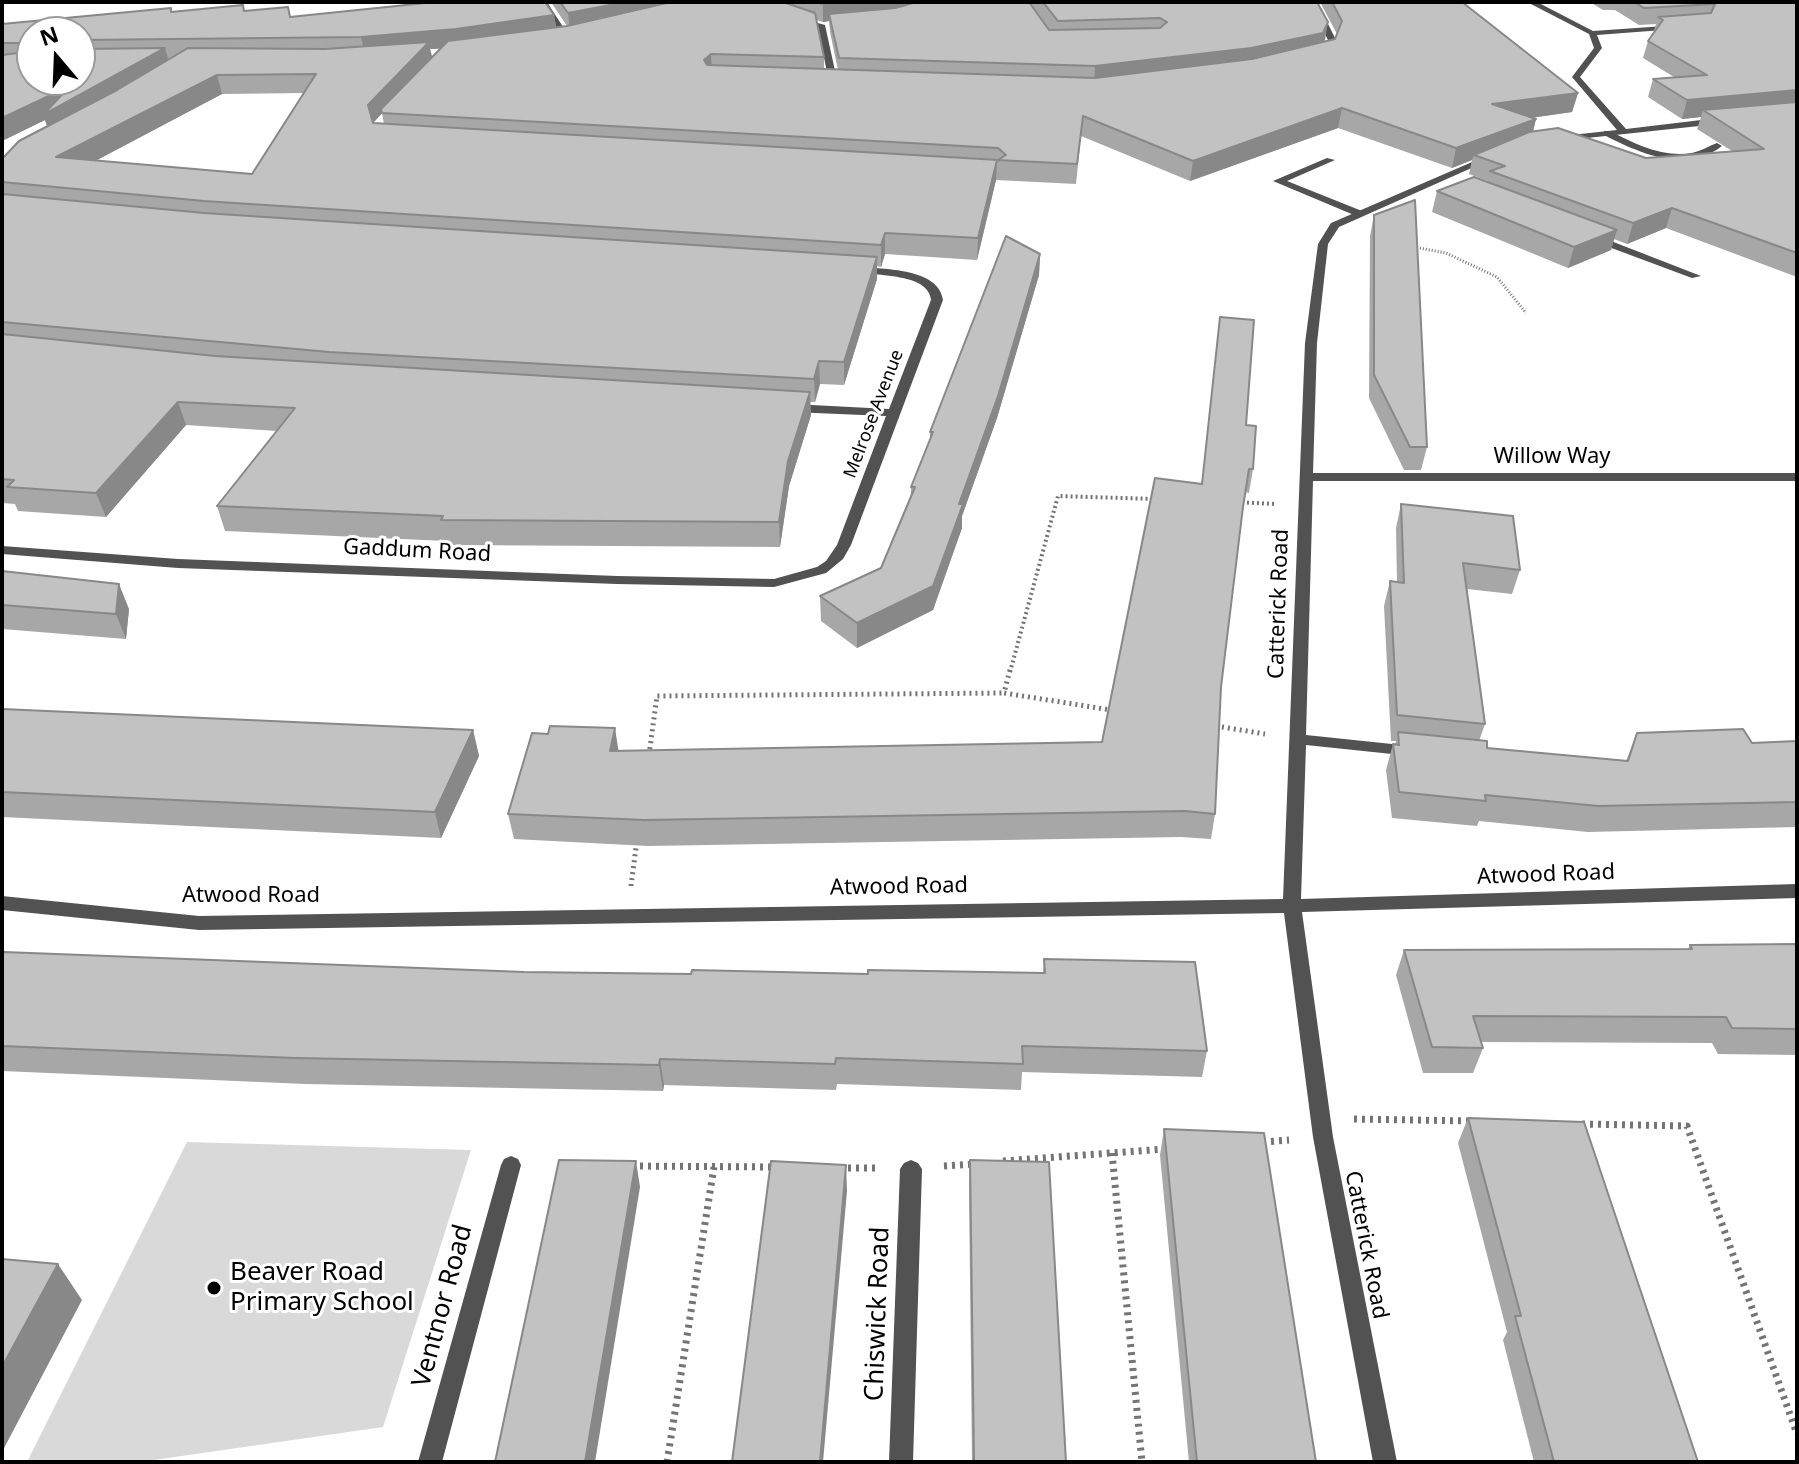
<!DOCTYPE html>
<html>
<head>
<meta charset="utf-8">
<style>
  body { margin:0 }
  #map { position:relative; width:1799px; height:1464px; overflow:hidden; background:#fff; font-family:"Noto Sans",sans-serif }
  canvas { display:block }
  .frame { position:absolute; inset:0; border:4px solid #000; pointer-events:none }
  .north { position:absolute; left:16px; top:16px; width:80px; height:80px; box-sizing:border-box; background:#fff; border:2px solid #999; border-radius:50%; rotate:341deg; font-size:22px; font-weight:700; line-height:32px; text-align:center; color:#000 }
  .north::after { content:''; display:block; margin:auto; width:28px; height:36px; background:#000; clip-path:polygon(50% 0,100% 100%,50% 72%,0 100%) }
</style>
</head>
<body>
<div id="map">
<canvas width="1799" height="1464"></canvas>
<div class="frame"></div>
<div class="north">N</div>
</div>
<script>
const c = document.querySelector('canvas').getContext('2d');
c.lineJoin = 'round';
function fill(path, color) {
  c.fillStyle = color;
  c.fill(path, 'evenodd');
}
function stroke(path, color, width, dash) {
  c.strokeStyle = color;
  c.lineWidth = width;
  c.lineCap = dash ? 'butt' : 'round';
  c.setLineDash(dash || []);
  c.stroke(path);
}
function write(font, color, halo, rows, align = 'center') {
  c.font = font + ' "Noto Sans",sans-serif';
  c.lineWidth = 6;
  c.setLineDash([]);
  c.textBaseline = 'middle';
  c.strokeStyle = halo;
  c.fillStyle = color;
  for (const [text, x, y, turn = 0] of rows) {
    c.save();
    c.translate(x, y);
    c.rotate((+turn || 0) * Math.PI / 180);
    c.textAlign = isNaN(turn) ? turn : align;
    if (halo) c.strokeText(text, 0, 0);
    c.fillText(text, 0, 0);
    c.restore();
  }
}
fill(new Path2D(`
  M187,1142l284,8 -88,277 -243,35h-113z`), '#d9d9d9');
stroke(new Path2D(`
  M1414,247l32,6 51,24 29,36`), '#747474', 3, [1, 2]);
stroke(new Path2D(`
  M1237,502l38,2
  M1010,672l48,-176 97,3`), '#747474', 4, [2, 3]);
stroke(new Path2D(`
  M1010,670l-6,23 107,17
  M1216,726l49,8
  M649,755l8,-59 347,-3
  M631,886l6,-46`), '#747474', 5, [2, 4]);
stroke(new Path2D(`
  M1354,1119l118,2
  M1582,1124l105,2 110,308
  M1263,1142l26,-2
  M1112,1153l30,309
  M1003,1161l162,-12
  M632,1166l142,1
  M944,1166l30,-2
  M840,1168h38
  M667,1462l47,-295`), '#747474', 7, [3, 5]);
fill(new Path2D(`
  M1604,131h6c25,13 53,27 82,22 9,-2 17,-7 25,-10l5,3c-36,28 -83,7 -118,-11z
  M1327,158l8,2 -48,21 75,30v4h-8l-81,-34z`), '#525252');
fill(new Path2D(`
  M539,2h8l25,39h-6z
  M1309,2h8l19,38 -10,19 -7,-2 9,-17z
  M1527,2h10l56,29 86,-6 -3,4 -79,6 5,13 -22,29 46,52 92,-11 4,3 -4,3 -159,17v-4l3,-1 55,-6 -45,-53 22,-29 -5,-14z
  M793,16l32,9 12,55 4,1v4l-12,-3 -11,-54 -25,-8z
  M1486,156l8,2 -155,69 -11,17 -11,99 -4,130h484v8h-484l-7,254 105,11 8,5 -8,5 -105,-11 -5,154 496,-15v14l-495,14 31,225 64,325h-24l-60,-325 -29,-224 -1085,17 -197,-20v-14l197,20 1084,-17 22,-556 13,-99 13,-21z
  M1590,236h8l103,40 -9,2 -102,-38z
  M858,267c25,2 81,1 85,33l-92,245 -8,14 -17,14 -52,14 -157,-3 -439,-16 -176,-14v-8l176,13 439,17 157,3 43,-12 9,-6 11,-16 49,-129 -94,-4 -6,-4 6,-4 97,5 42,-109c-2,-27 -55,-24 -77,-28l-1,-2z
  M511,1156l7,3 3,6 -79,297h-24l83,-297 3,-6z
  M911,1160l7,3 4,6 -9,293h-24l11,-293 4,-6z`), '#525252');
fill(new Path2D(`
  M551,2h766l7,40 11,-3 2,-5 -17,-32h142l116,91 -6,19 -41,6 5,1 -3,12 113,27 86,-7 -35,-22 4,-12 -19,2 -34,-22 5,-18 21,-2 -31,-19 5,-17 5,-7 3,-10 -17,1 -24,-15h-12l-13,-8h207v275l-131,-49 -39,16 -13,-5 -3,11 -43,18 -136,-56 5,-21 50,-9 1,-1 -19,-7 3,-14 -20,8 -114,-40 -148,53 -109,-45 -5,48 -80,-4 -19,80 -92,-6 -4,13 -4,-1v13l-33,106 -24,-1 -5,18h-5l1,13 -22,71 -9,61 -333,-2 -1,-4 -221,-10 -8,-25 60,-75 -91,-6 -80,92 -88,-6 -3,-7 -13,-1v-344l45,-33 -2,-6 -43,21v-117l170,-12 73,-1 45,6 264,-2 2,12 11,-1zM816,20l7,2 6,-1 1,11 8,38 -14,-1v-12zM80,32v48h-48zM430,49h10l-8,8zM304,93l-52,81 -157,-13 127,-67zM382,113l2,11 -11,-1z
  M1374,215l53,232 -6,23h-17l-35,-72 1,-162z
  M1040,254l-1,21 -42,143 -35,98v12l-29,82 -76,38 -36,-27 -1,-25 61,-28 30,-72v-9l19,-46v-9z
  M1220,317l26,108 7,44 -4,24 -4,-1 -24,195 -6,127 -4,25 -30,-2 -533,9 -134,-7 -6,-25 40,-80 71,17 483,-9 100,-258z
  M1401,504l119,66 -8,24 -45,-5 18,135 -6,17 8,7 139,13 11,-28 115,10 45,-2v86l-209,5 -109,-11 -2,5 -85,-8 -6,-48 7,-26h2l1,-3h-5l-7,-135 6,-25 7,1 -1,-54z
  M2,571l127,38 -3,30 -124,-10z
  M2,709l471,21 6,26 -38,82 -439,-21z
  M1797,944v111l-79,-1 -6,-11 -231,-1 2,6 -10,25h-50l-27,-98 8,-25 284,-1 2,-4z
  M2,955l522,17 167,2 352,-1 1,-14 163,92 -5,26 -180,-5 -1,18 -184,-6 -1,6 -172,-5 -1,6 -357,-7 -304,-13z
  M1468,1118l230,344h-164l-31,-122 4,-8 -49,-189z
  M1164,1129l152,333h-127l-29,-307z
  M970,1160l96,302h-94l-3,-276z`), '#a7a7a7');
fill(new Path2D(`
  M626,2h92l-148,29 -2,-18z
  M852,2h91l-50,14 -64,-2v7l-6,1v-18z
  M554,15l3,18 -98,14 -29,2 3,11 -61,64 -4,-19 -3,-50 -4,-18z
  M1328,22l-3,18 -5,11 -226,34 1,-19z
  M165,48l5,18 -120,68 -5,-14 -43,21v-23l68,-32z
  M711,54l1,19 -8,-13z
  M217,75l5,19 -159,84 -7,-21z
  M1797,90v18l-94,2 -2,7 -19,2 5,-19z
  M1578,93l-6,19 -85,12 5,-20z
  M1342,108l-4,20 -148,53 3,-20z
  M1536,119l-5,20 -57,16 -2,5 -20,8 4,-20z
  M997,160l-1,20 -19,80 1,-22z
  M1672,208l-6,20 -39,16 6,-21z
  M1617,230l-6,20 -43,18 6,-21z
  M885,233v21l-4,13v-22z
  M1040,254l-1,21 -42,143 -35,98v12l-29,82 -76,38v-25l102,-119z
  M877,257v22l-33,106v-23z
  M819,361l1,23 -5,18 -1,-23z
  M810,392l1,23 -22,71 -9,61 -1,-25 9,-61z
  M178,402l8,23 -80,92 -10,-24z
  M119,584l10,25 -3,30 -10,-25z
  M615,728l4,26 -9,-3z
  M473,730l6,26 -38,82 -6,-26z
  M660,1059l4,26 -1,6 -4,-26z
  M636,1161l4,26 -45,275h-10z
  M846,1165l1,26 -24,271h-3z
  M58,1264l24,36 -80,152v-85z`), '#888');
const building = new Path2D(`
  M435,2h110l9,13 -98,14 -95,8 -281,3v-8h-48v48h48v-31l85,-1 -122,67 27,-29 -68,32v-63l24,-3 2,-9h-26v-19l169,-16v4l72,-7 1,6 44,-4 2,10z
  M560,2h66l-58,11z
  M671,2h112l32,11 9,44 -113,-3 -7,6 3,5 388,13 157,-19 83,-20 7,-18 -10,-19h130l116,91 -86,11 44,15 -80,29 -114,-40 -149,53 -110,-45 -6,48 -80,-4 -19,78 -93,-5 -4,12 -677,-44 -202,-19v-23l17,-18 98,-51 71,-42 137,1 104,-7 -61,63 5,18 625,37 8,-5 -8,-7 -616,-35 -1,-4 67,-68 119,-15zM316,74l-64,100 -196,-17 161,-82z
  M815,2h37l-29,2z
  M917,2h112l20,28 111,-2 7,-6 -7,-4 -102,3 -15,-19h274l11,20 -5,11 -72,15 -156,18 -256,-8 -10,-44 66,-6z
  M1634,2h163v88l-110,10 -34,-21 54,-4 -59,-34 15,-21 -5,-3 53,-4 4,-9 -71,4z
  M1797,102v151l-125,-45 -39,15 -143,-52 15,-5 -31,-11 55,-23 29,-4 88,30 118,-9 -61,-39z
  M1474,177l143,53 -43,17 -137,-56z
  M2,194l202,19 673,44 -33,105 -25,-1 -5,18 -485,-27 -327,-30z
  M1415,200l12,247h-17l-36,-72v-160z
  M1006,236l34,18 -42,142 -39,108h4l-30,82 -76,37 -37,-27 61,-28 34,-81h-4l22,-55h-3z
  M1220,317l34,3 -8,105 10,1 -3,43h-4l-6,38 -22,180 -6,127 -30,-3 -541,9 -136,-6 24,-81 16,1 2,-8 65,2 -5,23 492,-9 53,-264 47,6z
  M2,334l213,22 595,36 -22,69 -9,61 -338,-2 2,-4 -226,-10 78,-98 -117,-6 -82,91 -89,-6 7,-7 -12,-1z
  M1401,504l112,12 7,54 -57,-7 22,161 -88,-9 -7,-134 14,2z
  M2,571l117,13 -3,30 -114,-9z
  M2,709l471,21 -38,82 -433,-20z
  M1743,729l9,14 45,-2v61l-199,4 -113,-11 1,6 -87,-9 -6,-48 6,1 -1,-13 89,9v7l141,13 9,-28z
  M1797,944v85l-65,-1 -6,-11 -253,-1 10,32 -51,-1 -28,-97 288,-1 -2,-4z
  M4,952l520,20 167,2 1,-4 176,4v-4l177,3 -1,-14 151,3 12,89 -185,-5 1,18 -187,-6 -1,6 -175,-5 -1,6 -364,-7 -293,-12v-91z
  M1468,1118l116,4 114,340h-144l-39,-146h6z
  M1164,1129l100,4 52,329h-119z
  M559,1160l77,1 -51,301h-90z
  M970,1160l79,2 17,300h-92z
  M771,1161l75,4 -26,297h-88z
  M2,1259l56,5 -56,103z`);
fill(building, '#c2c2c2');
stroke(building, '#888', 2);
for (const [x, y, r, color] of [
  [214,1288,8,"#000"]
]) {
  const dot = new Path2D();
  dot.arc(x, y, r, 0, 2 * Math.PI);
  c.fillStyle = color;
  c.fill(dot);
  stroke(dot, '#fff', 3);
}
write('18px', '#000', '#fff', [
  ["Melrose Avenue",874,414,-69]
]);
write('22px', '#000', '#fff', [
  ["Willow Way",1552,457],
  ["Gaddum Road",417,551,3],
  ["Catterick Road",1279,604,-88],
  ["Atwood Road",1546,875,-2],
  ["Atwood Road",899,887,-1],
  ["Atwood Road",251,896],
  ["Catterick Road",1366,1245,79]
]);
write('26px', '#000', '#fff', [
  ["Beaver Road",230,1273],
  ["Primary School",230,1303]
], 'left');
write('26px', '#000', '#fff', [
  ["Ventnor Road",443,1306,-75],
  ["Chiswick Road",878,1314,-88]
]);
</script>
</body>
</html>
